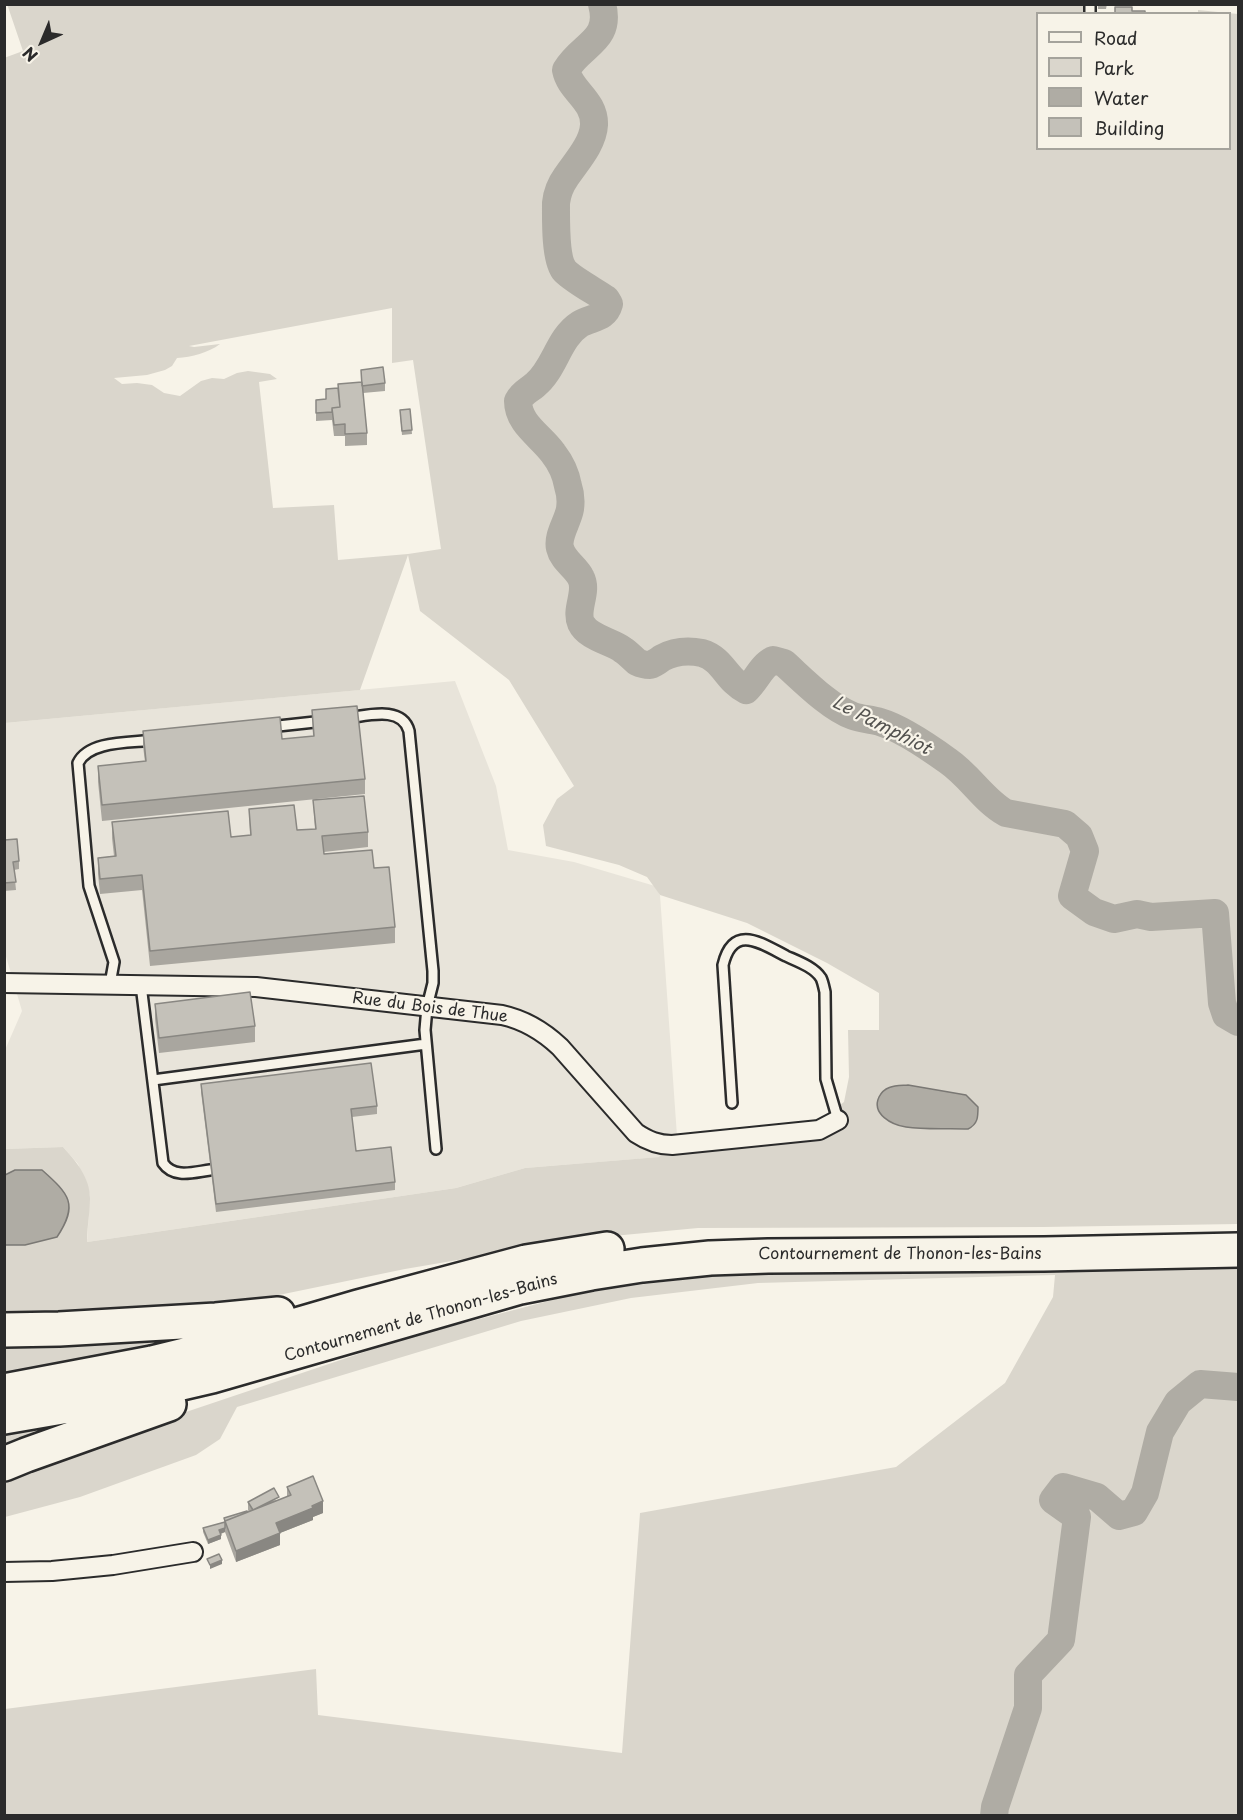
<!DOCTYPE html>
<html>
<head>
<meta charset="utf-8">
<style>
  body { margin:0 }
  #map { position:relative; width:1243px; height:1820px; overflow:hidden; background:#f7f3e8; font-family:"Playpen Sans",sans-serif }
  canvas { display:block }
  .frame { position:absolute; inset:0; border:6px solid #2b2b2b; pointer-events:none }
  .legend { position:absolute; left:1036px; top:12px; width:195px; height:138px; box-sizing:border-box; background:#f7f3e8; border:2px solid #a5a39c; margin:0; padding:8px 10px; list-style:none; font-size:18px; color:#2b2b2b }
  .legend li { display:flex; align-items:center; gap:12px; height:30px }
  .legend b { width:30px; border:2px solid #a5a39c }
  .north { position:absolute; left:12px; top:12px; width:60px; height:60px; -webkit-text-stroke:4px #f7f3e8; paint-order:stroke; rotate:224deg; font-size:16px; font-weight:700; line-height:24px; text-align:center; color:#2b2b2b }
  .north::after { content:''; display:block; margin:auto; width:21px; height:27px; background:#2b2b2b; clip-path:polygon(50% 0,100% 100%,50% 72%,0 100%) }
</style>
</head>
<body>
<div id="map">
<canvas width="1243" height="1820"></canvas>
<div class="frame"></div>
<ul class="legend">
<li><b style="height:8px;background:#f7f3e8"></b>Road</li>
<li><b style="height:16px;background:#dad6cc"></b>Park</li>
<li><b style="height:16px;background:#afaca4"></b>Water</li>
<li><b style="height:16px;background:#c4c1b9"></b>Building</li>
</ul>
<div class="north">N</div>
</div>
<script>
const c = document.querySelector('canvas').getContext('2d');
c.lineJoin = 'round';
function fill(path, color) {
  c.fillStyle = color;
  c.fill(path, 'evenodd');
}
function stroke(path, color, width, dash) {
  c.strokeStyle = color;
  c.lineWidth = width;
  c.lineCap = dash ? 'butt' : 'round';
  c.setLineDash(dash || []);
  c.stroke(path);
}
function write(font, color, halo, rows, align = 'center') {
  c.font = font + ' "Playpen Sans",sans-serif';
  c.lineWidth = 4.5;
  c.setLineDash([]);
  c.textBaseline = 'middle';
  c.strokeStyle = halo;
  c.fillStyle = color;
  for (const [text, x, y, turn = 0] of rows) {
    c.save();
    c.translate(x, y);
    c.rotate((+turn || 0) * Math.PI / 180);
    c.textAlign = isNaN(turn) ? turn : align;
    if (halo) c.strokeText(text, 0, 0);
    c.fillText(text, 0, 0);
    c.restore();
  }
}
fill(new Path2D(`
  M455,681l41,105 12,64 66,12 81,24 5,9 17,241 -17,21 -135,11 -69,20 -369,54 3,-47 -12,-31 -7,-8 -8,-9 -58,2v-99l17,-39 -17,-58v-230z`), '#e8e4da');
fill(new Path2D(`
  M7,4l1090,1v8l-59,1v134h192v-134l-32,-1v-3l40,4v1210l-195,3 -345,1 -117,11 -176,30 -131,27 -146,15 -123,2v-68h20l-10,-75 -10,5v-26l58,-2c13,14 27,31 27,51 0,14 -3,30 -3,44l369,-54 69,-20 134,-11 18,-21 145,-17 22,-17 5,-25 -1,-47h31v-37l-52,-30 -80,-40 -87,-28 -13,-18 -28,-12 -73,-19 -3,-21 14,-26 17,-13 -65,-106 -89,-69 -12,-56 -48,135 -355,33 -1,-665 19,-7zM392,308v55l21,-3 28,189 -33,5 -70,6 -4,-55 -61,3 -14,-126 18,-3 -7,-5 -22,-3 -11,2 -13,6 -12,-1 -11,3 -21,15 -16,-3 -12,-8 -15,-2 -15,1 -8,-6 33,-3 18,-5 7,-4 5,-8c15,-1 31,-5 43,-14l-26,3 -5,-1z
  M1238,1259v556h-1233v-106l311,-40 2,46 304,38 18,-240 256,-46 109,-84 48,-86 2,-22 -297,8 -127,15 -110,23 -284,86 -17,32 -24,16 -116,42 -75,20v-41l71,-27 330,-111 181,-47 167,-20z
  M4,1334l210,2 -209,39z
  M133,1406l-128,50v-24z`), '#dad6cc');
const water = new Path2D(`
  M908,1085l58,10 12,12c0,10 0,17 -10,22 -20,-1 -42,1 -62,-2 -14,-2 -35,-13 -27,-30 6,-12 17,-11 29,-12z
  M15,1170h27c27,24 37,34 15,67l-32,8h-20v-70z`);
fill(water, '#afaca4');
stroke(water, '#7a7874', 1.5);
stroke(new Path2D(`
  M602,4c10,37 -21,40 -36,66 4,21 29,30 28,55 -1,19 -18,37 -28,52 -5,7 -9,17 -10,26 0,15 -1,55 8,67 6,8 32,22 42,29l3,5c-4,15 -17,13 -29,20 -22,14 -25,45 -45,61 -7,6 -13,8 -17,16 0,23 23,35 35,52 7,9 13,21 15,33 2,6 3,16 2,23 -2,12 -13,27 -10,39 3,13 16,19 21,30 7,14 -6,31 0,45 7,15 30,18 42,27 5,3 9,8 14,12 4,2 9,3 13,3 4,-1 8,-4 12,-7 13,-7 25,-8 40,-5 21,6 25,28 44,37 10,-9 15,-24 27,-30l11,3c19,17 45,44 69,53 8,3 18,3 27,6 21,6 50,26 68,39 22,15 36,40 58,52l59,11 14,12 6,15 -13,45 22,16 20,7 23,-5 14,3 64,-4 7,90 4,12 12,7
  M994,1816l1,-9 33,-99v-33l33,-35 16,-123 -24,-17 10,-13 34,10 22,19 15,-4 11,-19 15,-61 18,-30 22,-18 38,3`), '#afaca4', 28);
const lane = new Path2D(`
  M1090,14v-10
  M347,718c19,-2 55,-13 62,13l24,240v12l-6,24 -2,23 11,119
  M269,727l55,-6
  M110,984l4,-22 -25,-76 -11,-123c11,-23 54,-20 76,-23
  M141,985l22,178c11,16 31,9 47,7
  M153,1080l273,-36
  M732,1103l-9,-138c10,-42 38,-22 63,-9 11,5 28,11 35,22 2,4 3,10 4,14l1,87 12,41`);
const street = new Path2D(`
  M4,983l252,4 246,28c23,5 41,16 58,32l76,86c12,8 22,12 36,12l147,-15 19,-10
  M4,1572l48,-1 61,-6 80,-13`);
const highway = new Path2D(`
  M4,1330l55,-1 157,-9 62,-6
  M4,1391l148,-28 86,-21 120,-35 168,-45 81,-13
  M4,1417l122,-21 86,-20 308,-89 71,-14 51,-8 68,-7 58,-2 276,-2 194,-4
  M4,1464l22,-9 143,-51`);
stroke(lane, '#2b2b2b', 14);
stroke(street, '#2b2b2b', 22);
stroke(highway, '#2b2b2b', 38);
stroke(lane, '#f7f3e8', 9);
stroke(street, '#f7f3e8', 18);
stroke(highway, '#f7f3e8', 33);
fill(new Path2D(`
  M1098,4h9l-1,5h-8z
  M385,383v8l-22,2 4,40v12l-22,1v-10h-11l-2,-16 -16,1v-21l10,-1v-10z
  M410,409l2,25 -10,1 -2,-21z
  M312,710l53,69v15l-263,27 -4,-39v-16l47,-4 -2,-16v-15l139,8 31,-3z
  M313,800l55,32v15l-44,5v2l50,14 21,59v16l-245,23 -8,-76 -42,4 -2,-20v-16l16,-2 -2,-18v-16l119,15 19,-2 -1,-26 48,21 18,-1z
  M4,840l15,21v8l-5,1 2,20 -12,1z
  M155,1004l100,22v16l-96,11 -4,-34z
  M201,1084l176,22v8l-25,3 4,34 39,31v8l-179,22 -15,-120z
  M287,1487l36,26 -10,4v3l-33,13v12l-44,17 -11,-30 -4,2v5l-13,5 -5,-12v-4l21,-6v-4l25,-6 -1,-2v-8l31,-2 8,-3z`), '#a9a69f');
fill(new Path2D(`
  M323,1501v12l-10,4v3l-33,13v12l-44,17v-11l40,-28z
  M225,1528v4l-6,2v-4z
  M221,1535v4l-13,5v-4z
  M222,1560v4l-12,5v-4z`), '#898782');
const building = new Path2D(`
  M1115,7h17v4h13v3h-30z
  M383,367l2,16 -23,3 -1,-16z
  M362,382l5,51 -22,1v-10l-11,1 -2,-17 8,-1 -2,-23z
  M338,388l2,19 -8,1v4l-16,1v-13l10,-1v-10z
  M410,409l2,21 -10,1 -2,-21z
  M357,706l8,73 -263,26 -4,-39 48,-5 -3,-30 137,-14 2,22 32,-3 -2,-26z
  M364,796l4,36 -46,4 2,18 48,-4 2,18 15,-1 6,60 -245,24 -8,-76 -42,4 -2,-21 18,-2 -4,-34 116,-11 3,26 20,-2 -2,-26 45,-4 3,25 19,-1 -3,-29z
  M17,839l2,22 -6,1 3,20 -12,1v-43z
  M250,992l5,34 -96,12 -4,-34z
  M371,1063l6,43 -26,3 5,42 35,-4 4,35 -179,22 -15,-120z
  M313,1476l10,25 -11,5 1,2 -37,15 4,10 -44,18 -11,-30 66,-26 -4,-8z
  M274,1488l5,9 -26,13 -5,-8z
  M247,1511l1,1 -23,9 -1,-3z
  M225,1522v6l-6,2 2,5 -13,5 -5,-12z
  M219,1554l3,6 -12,5 -3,-6z`);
fill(building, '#c4c1b9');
stroke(building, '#898782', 1.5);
write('16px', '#2b2b2b', '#f7f3e8', [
  ["Rue du Bois de Thue",430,1008,7],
  ["Contournement de Thonon-les-Bains",900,1255],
  ["Contournement de Thonon-les-Bains",421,1318,-16]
]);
write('italic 18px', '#53524f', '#f7f3e8', [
  ["Le Pamphiot",881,726,27]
]);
</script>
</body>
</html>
